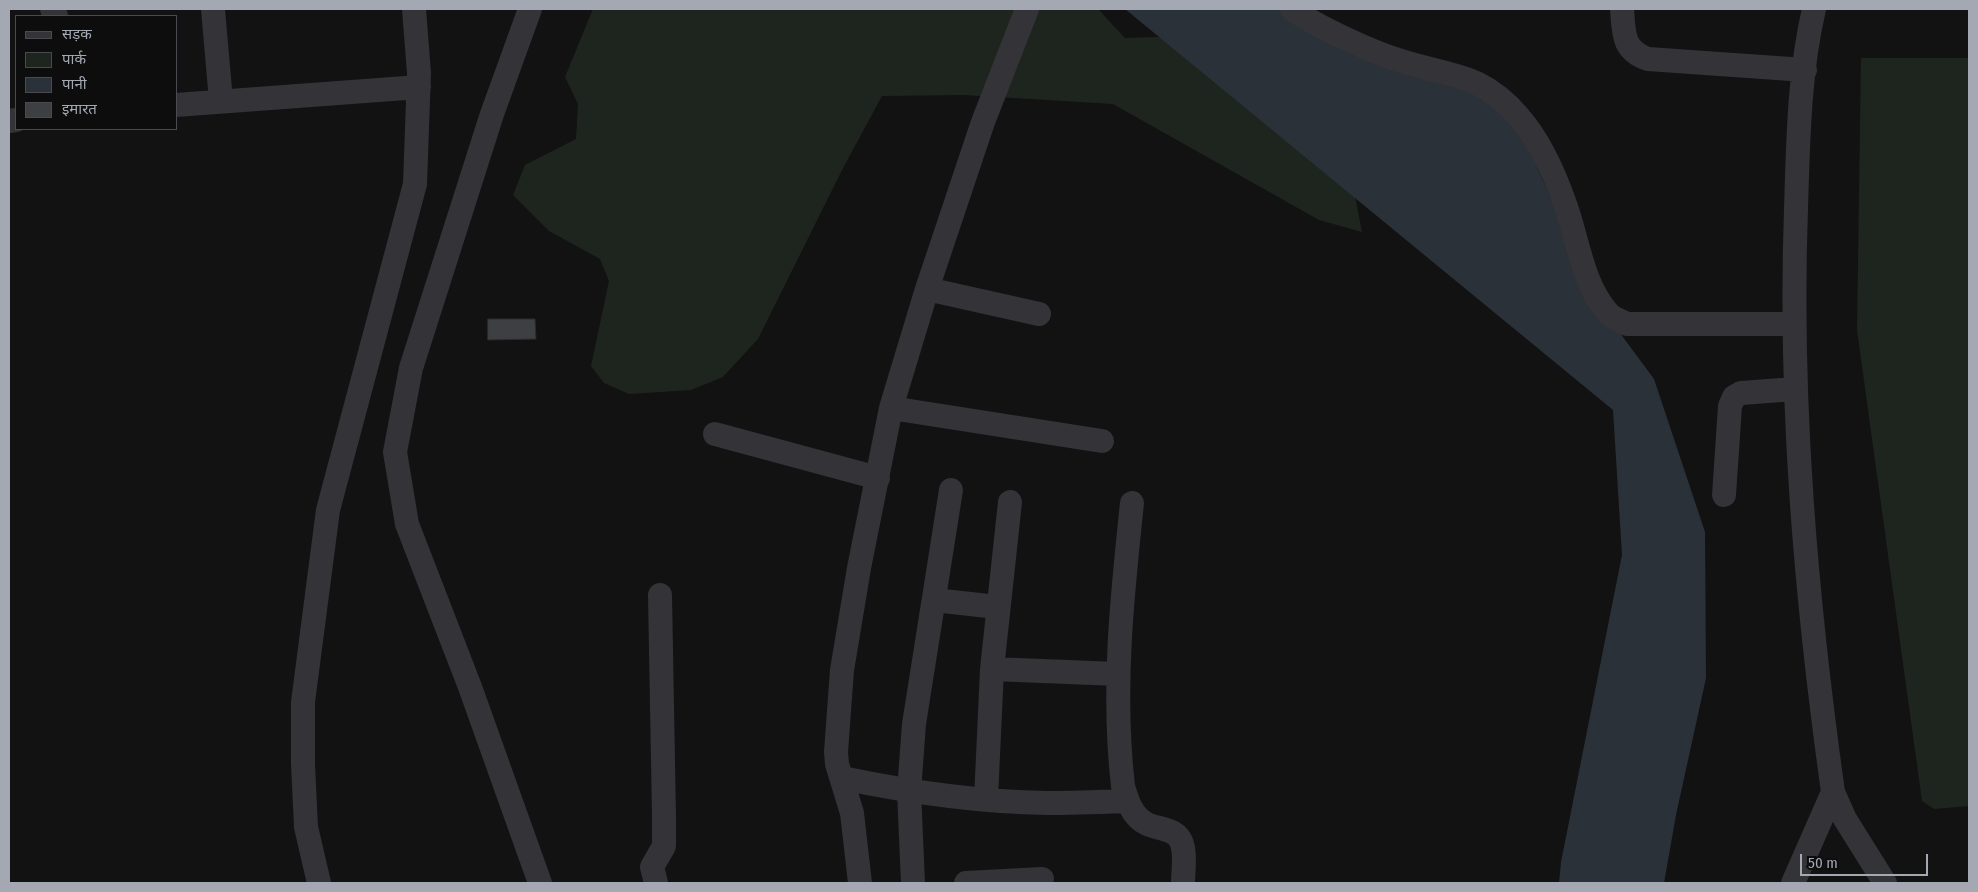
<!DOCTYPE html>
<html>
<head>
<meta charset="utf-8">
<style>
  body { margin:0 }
  #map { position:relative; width:1978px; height:892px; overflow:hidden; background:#121213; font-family:"Fira Sans Condensed","Noto Sans Devanagari",sans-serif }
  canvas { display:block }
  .frame { position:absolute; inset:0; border:10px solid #a4a8b3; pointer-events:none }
  .legend { position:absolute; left:15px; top:15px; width:162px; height:115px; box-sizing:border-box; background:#0d0d0e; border:1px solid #494b50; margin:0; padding:6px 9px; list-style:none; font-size:15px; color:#a4a8b3 }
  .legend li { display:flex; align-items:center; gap:10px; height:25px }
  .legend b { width:25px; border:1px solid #494b50 }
  .scale { position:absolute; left:1800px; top:854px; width:128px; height:22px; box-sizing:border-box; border:2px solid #a4a8b3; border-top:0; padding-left:6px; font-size:15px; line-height:18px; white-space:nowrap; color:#a4a8b3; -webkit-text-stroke:4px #0d0d0e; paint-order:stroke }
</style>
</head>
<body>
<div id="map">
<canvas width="1978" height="892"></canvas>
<div class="frame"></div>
<ul class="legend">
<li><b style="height:6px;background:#333338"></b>सड़क</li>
<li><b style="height:14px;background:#1e251f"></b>पार्क</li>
<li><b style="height:14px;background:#2b3138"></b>पानी</li>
<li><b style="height:14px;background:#3e3f43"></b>इमारत</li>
</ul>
<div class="scale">50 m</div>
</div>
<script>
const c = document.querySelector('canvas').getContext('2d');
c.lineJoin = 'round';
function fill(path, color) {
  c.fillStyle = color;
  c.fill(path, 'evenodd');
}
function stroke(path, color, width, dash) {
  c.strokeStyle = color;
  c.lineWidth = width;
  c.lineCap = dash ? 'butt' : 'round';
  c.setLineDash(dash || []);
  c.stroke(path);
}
fill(new Path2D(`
  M593,9h505l27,29 61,-2 166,146 10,50 -43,-12 -206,-116 -149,-9 -82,1 -40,74 -84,169 -35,38 -32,13 -62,4 -25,-11 -13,-17 18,-85 -9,-22 -51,-28 -36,-36 12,-30 51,-26 2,-35 -13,-27z
  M1861,58h108v748l-35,3 -12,-8 -65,-471z`), '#1e251f');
fill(new Path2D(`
  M1125,9h178l77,43 107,32 41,62 43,99 29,61 54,73 51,153 1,146 -30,137 -12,68h-105l2,-21 61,-307 -9,-145z`), '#2b3138');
const building = new Path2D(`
  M488,319h47l1,20 -48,1z`);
fill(building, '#3e3f43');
stroke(building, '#2c2c2f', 1);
stroke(new Path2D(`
  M52,9l4,7
  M213,9l8,92
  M530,9l-38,105 -81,254 -16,84 12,72 63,163 70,196
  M1292,9c23,17 78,42 106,51 51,17 81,11 121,57 20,23 36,58 46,87 13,35 17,80 43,109 4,5 13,8 19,11h167
  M1622,9c2,24 0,41 26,50l157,11
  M1814,9c-15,64 -16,134 -18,200 -7,195 10,390 37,583l12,27 40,64
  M176,105l243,-18
  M9,121l7,-1
  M927,289l112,25
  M891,408l211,33
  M715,434l163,44
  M1724,495l6,-89 4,-9 7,-4 54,-4
  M1132,503c-10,94 -20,188 -9,283 4,14 9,31 24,38 13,6 30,4 35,20 4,12 1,27 1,39
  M934,600l63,7
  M992,669l126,5
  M842,778c67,14 136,24 205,25 26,0 53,-1 80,-2
  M986,799l6,-130 18,-167
  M319,883l-13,-56 -3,-63v-62l25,-192 87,-326 4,-111 -5,-64
  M656,883l-4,-16 12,-21v-30l-4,-221
  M860,883l-8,-70 -15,-49 -1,-12 6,-82 17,-102 32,-160 36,-119 56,-167 44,-113
  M913,883l-4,-92 5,-67 37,-234
  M966,883l76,-4
  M1793,883l40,-91`), '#333338', 24);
</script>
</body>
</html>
